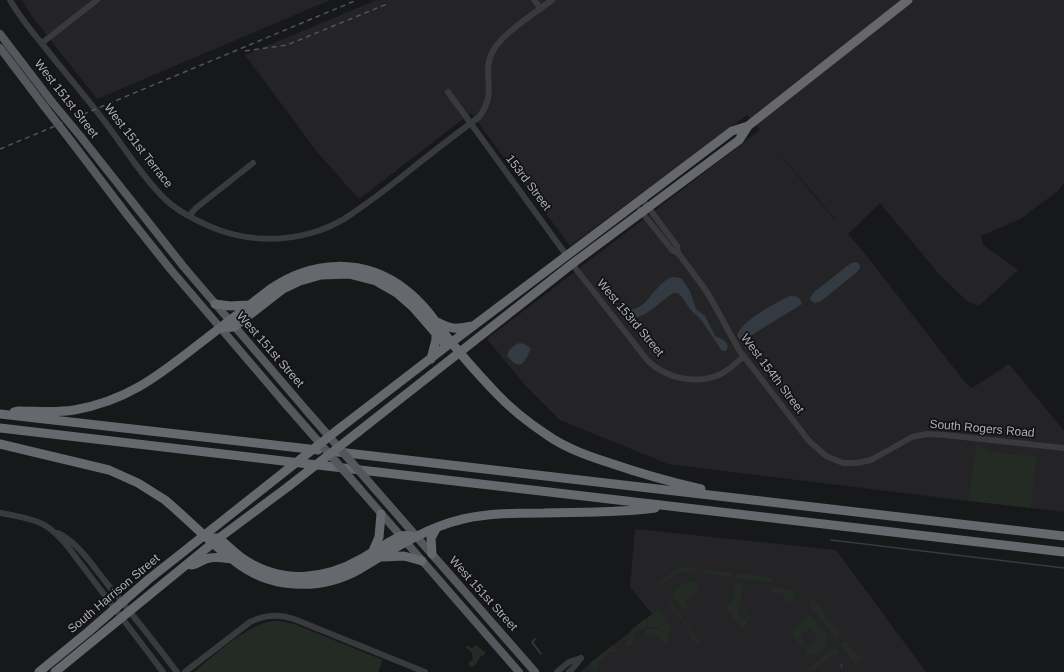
<!DOCTYPE html>
<html>
<head>
<meta charset="utf-8">
<style>
  body { margin:0 }
  canvas { display:block; background:#171819 }
</style>
</head>
<body>
<canvas width="1064" height="672"></canvas>
<script>
const c = document.querySelector('canvas').getContext('2d');
c.lineJoin = 'round';
function fill(path, color) {
  c.fillStyle = color;
  c.fill(path, 'evenodd');
}
function stroke(path, color, width, dash) {
  c.strokeStyle = color;
  c.lineWidth = width;
  c.lineCap = dash ? 'butt' : 'round';
  c.setLineDash(dash || []);
  c.stroke(path);
}
function write(font, color, halo, rows, align = 'center') {
  c.font = font + ' Helvetica,sans-serif';
  c.lineWidth = 3.5;
  c.setLineDash([]);
  c.textBaseline = 'middle';
  c.strokeStyle = halo;
  c.fillStyle = color;
  for (const [text, x, y, turn = 0] of rows) {
    c.save();
    c.translate(x, y);
    c.rotate((+turn || 0) * Math.PI / 180);
    c.textAlign = isNaN(turn) ? turn : align;
    if (halo) c.strokeText(text, 0, 0);
    c.fillText(text, 0, 0);
    c.restore();
  }
}
fill(new Path2D(`
  M22,0h308l-233,99 -66,-84z
  M377,0h687v183l-6,8 -38,28 -39,17 2,9 35,25 -39,36 -12,-5 -27,-26 -60,-72 -32,31 14,16 102,131 8,7 37,-24 55,67v81l-33,-4 6,-52 -52,-5 -9,-6 -8,56 -300,-37 -108,-44 -35,-35 -38,-46 273,-209 -13,-15 -177,131 -99,-133 -112,86 -41,-46 -73,-98zM764,135l72,85v1l-20,-23z
  M635,529l201,21 90,122h-346l72,-58 -22,-27z`), '#242426');
fill(new Path2D(`
  M976,445l9,2v4l52,5 -6,52 -63,-7z
  M679,567l19,2 2,2h-12l-10,2 -19,13 -1,-2z
  M705,570l29,3 -1,4 -22,-2 -6,-2z
  M736,573l23,3v4v-4l13,2 -1,4 -36,-4z
  M693,581l5,5 -1,9 -4,-1 -9,7 5,7 -4,2 -12,-13 -1,-4 11,-9z
  M734,583l6,1 2,2 -1,12 1,2 -4,3 13,17 -2,2 -16,-27z
  M772,587l19,3 4,5v3l-5,5 -9,-10 -10,-1z
  M814,598l25,36 4,-3v3l-6,3 -3,-1 -1,-3 -2,-1 -22,-27z
  M735,599l4,9 -2,2 11,13 -7,5 -16,-21z
  M671,603l29,38 -4,3 -5,-6 -1,-7 -21,-27z
  M657,611l3,1 5,6c-1,11 -10,9 -18,9l1,-4 -1,-5z
  M811,616l17,21c-4,14 -6,17 -21,17l-2,-2 2,-2 -2,-4 2,-1 1,1 10,-8 -8,-10 -10,8 6,8 -4,3 -9,-12c0,-9 10,-18 18,-19z
  M645,619l2,3 -2,6 -12,5v12l-6,2 -1,-4 3,-3 3,-11z
  M273,621h7l14,3 89,36 -5,12h-184c20,-16 53,-48 79,-51z
  M667,621l4,6 -3,8v5l-2,4 -7,-6v-1l-1,1 -7,-4 2,2 -2,2 -6,-4 1,-5h13z
  M843,641l3,1 13,16 3,-2 1,2 -8,6 -13,-17 -1,-3z
  M467,645l5,3 4,-3 9,7v3l-5,2c-3,5 -4,11 -11,9l-1,-3 5,-4 -1,-3v-3l-6,-5z
  M613,645l4,5 -4,3 -3,-2 -13,13 1,3 -3,3 3,2h-4l-4,-9z
  M832,649h4l2,2 -1,5 -2,2 -2,-3 -22,16 -1,-2 8,-8z`), '#242b25');
fill(new Path2D(`
  M857,262l3,4v2l-4,5 -35,28 -6,2 -4,-2 -1,-3 4,-6 37,-29z
  M673,277l8,1 9,13 6,18 9,7 10,20c6,3 10,3 13,10l-2,5h-4l-20,-30 -12,-12 -9,-13 -3,-3h-5c-12,8 -35,33 -49,23l1,-3c5,-4 12,-4 17,-8 11,-9 17,-24 31,-28z
  M790,296c7,0 10,1 12,8l-55,34 -8,1 -2,-4c5,-14 39,-33 53,-39z
  M520,343l4,1 7,4c-6,15 -11,24 -24,8 2,-7 6,-11 13,-13z`), '#333a41');
stroke(new Path2D(`
  M831,540l233,28
  M535,639l-3,3 9,12
  M841,664l1,3`), '#333a41', 1.5);
stroke(new Path2D(`
  M10,0c10,18 24,34 37,50 19,24 39,47 58,72 19,25 38,56 61,78 14,13 40,26 59,32 38,12 84,8 119,-13 19,-12 37,-26 55,-40 26,-21 53,-42 80,-62 19,-25 3,-40 12,-62 7,-19 44,-42 61,-55
  M534,0l7,9
  M42,43l55,-43
  M448,92l119,164
  M642,199l35,47 1,7
  M640,210l32,40 6,3 24,32 8,12 29,53 70,91 17,15 17,7h14l14,-3 41,-23 15,-3 18,1 119,13
  M189,216l7,-8 57,-45
  M572,264l76,97c19,18 49,24 73,13 8,-4 16,-12 23,-18
  M0,513c12,2 36,6 46,13 7,4 13,11 19,17l98,129
  M58,533c21,10 36,35 51,53 23,28 46,57 68,86
  M185,672l65,-50c14,-7 29,-8 44,-3l131,53
  M557,672l12,-10 12,-4
  M569,672l5,-5 7,-9`), '#393a3e', 6);
stroke(new Path2D(`
  M0,34l52,68
  M0,48l44,58
  M81,137l102,129 123,144
  M71,141l57,75 43,54 111,130
  M359,488l160,184
  M402,520l133,152`), '#55575c', 8);
stroke(new Path2D(`
  M215,304l15,2 19,-1
  M437,322c16,8 18,7 35,4
  M221,328l13,-1 49,-38 17,-8 21,-6 28,-1 27,7 21,12 16,14 33,38
  M431,359l5,-19v-7
  M14,412l5,-1c18,0 37,2 55,-1 53,-9 84,-34 125,-66 23,-18 47,-36 70,-54 42,-30 95,-33 137,0 16,12 27,28 38,43 16,21 34,41 52,60 15,16 33,30 51,42 20,14 44,22 66,29 29,10 58,18 88,25
  M0,414l318,36
  M0,428l1064,124
  M340,428l112,-86 280,-211 16,-5
  M358,432l214,-168 167,-124 9,-14 160,-126
  M0,444l109,26 29,13 27,17c25,21 48,46 75,65 35,25 83,25 120,4 33,-20 65,-41 103,-50 26,-6 53,-6 81,-6 38,-1 73,0 111,-5
  M338,452l726,84
  M215,538h4c9,8 17,16 26,22 37,24 80,20 116,-1 9,-5 33,-21 40,-23 4,-1 9,0 12,0
  M372,553l7,-16 2,-23
  M432,554l-1,-16 6,-11
  M383,557l21,-1 18,5
  M191,565c6,0 9,-4 15,-6 8,-3 17,-1 26,0
  M39,672l49,-40 61,-53 120,-95
  M55,672l164,-134 70,-52`), '#66686e', 9);
stroke(new Path2D(`
  M245,51l42,-6 100,-41
  M0,149l357,-149`), '#525458', 1.5, [5, 4]);
stroke(new Path2D(`
  M52,102l29,35
  M44,106l27,35
  M282,400l77,88
  M306,410l96,110`), '#55575c', 8);
stroke(new Path2D(`
  M269,484l71,-56
  M289,486l69,-54`), '#66686e', 9);
write('12px', '#abafb7', '#121214', [
  ["West 151st Street",66,99,52],
  ["West 151st Terrace",138,146,52],
  ["153rd Street",528,183,53],
  ["West 153rd Street",630,318,50],
  ["West 151st Street",270,350,49],
  ["West 154th Street",772,374,53],
  ["South Rogers Road",982,429,5],
  ["South Harrison Street",114,594,-40],
  ["West 151st Street",483,594,48]
]);
</script>
</body>
</html>
